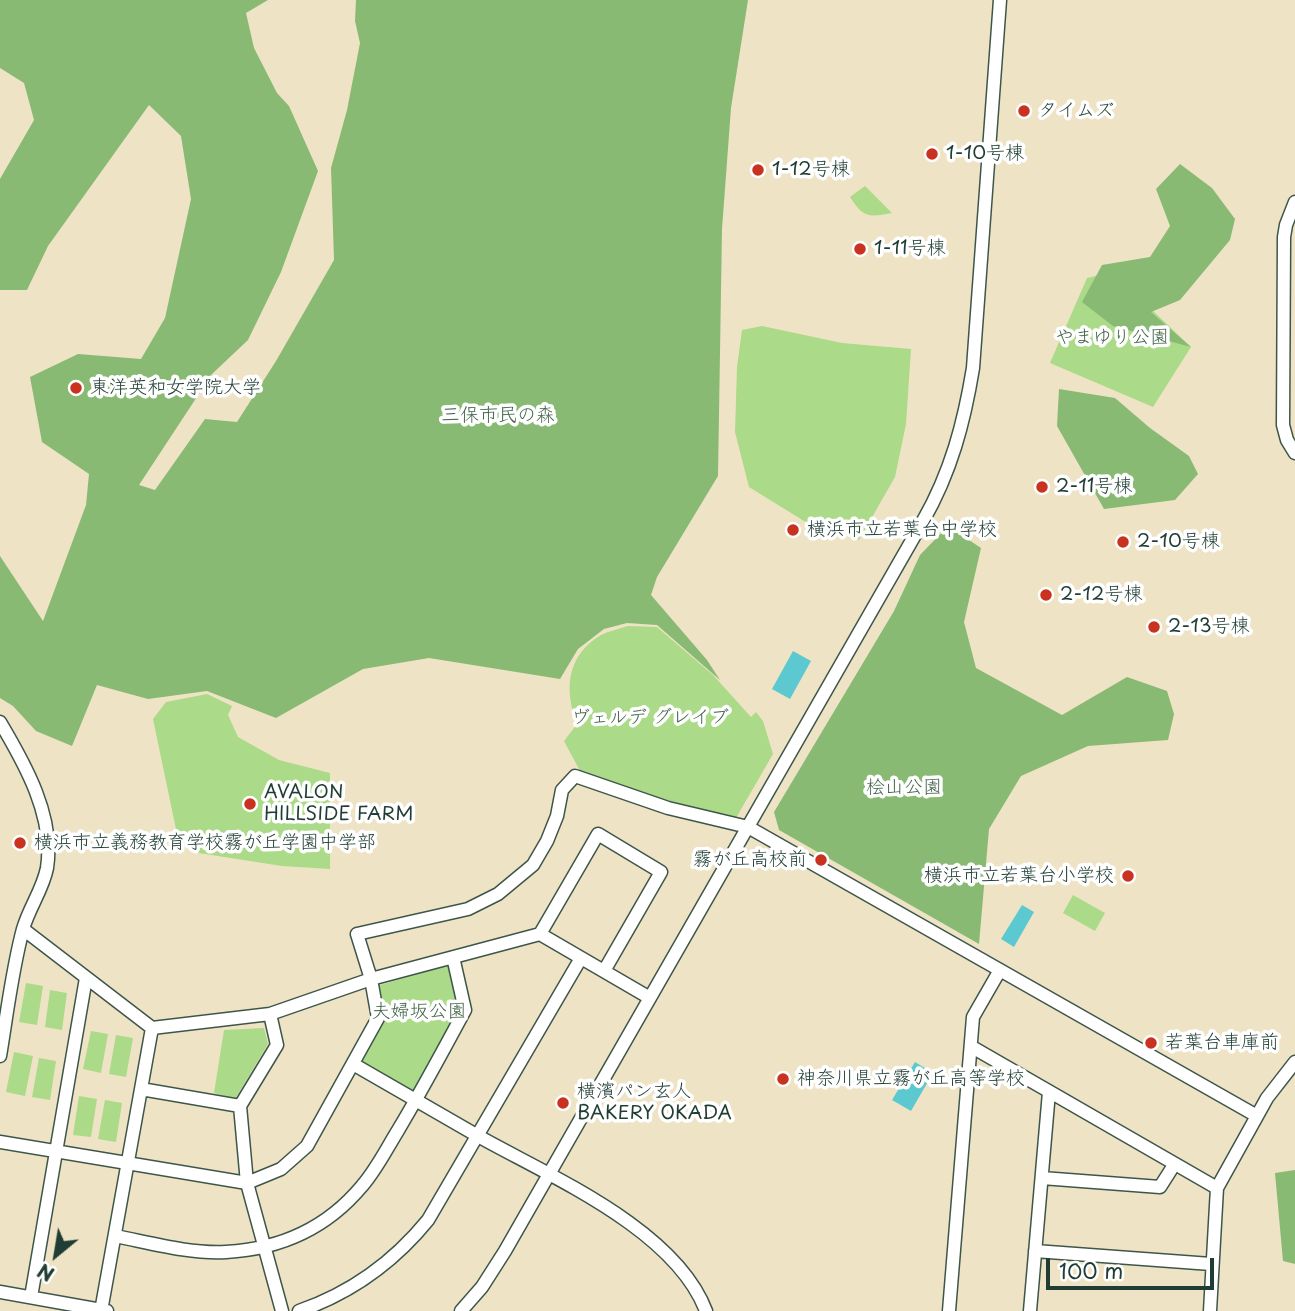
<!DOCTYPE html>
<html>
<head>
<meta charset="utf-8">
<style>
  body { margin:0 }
  #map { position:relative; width:1295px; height:1311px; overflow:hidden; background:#efe3c5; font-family:"Playpen Sans",sans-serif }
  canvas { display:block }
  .north { position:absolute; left:21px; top:1220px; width:70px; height:70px; -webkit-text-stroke:5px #fff; paint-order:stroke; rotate:210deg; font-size:19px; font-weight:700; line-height:28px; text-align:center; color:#1f3d34 }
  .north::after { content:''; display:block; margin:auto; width:24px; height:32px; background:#1f3d34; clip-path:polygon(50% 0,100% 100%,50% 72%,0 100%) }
  .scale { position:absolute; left:1046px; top:1258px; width:168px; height:32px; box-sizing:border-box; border:4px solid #1f3d34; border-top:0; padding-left:9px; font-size:21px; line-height:24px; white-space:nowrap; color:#1f3d34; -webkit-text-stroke:5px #fff; paint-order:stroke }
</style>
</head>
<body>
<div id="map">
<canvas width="1295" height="1311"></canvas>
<div class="north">N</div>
<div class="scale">100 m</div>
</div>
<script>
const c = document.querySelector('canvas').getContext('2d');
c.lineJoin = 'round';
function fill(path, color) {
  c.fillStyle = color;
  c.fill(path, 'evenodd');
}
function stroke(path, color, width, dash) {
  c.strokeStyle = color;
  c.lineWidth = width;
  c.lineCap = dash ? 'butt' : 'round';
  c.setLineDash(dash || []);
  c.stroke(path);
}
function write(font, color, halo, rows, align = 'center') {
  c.font = font + ' "Playpen Sans","Klee One",sans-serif';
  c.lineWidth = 7;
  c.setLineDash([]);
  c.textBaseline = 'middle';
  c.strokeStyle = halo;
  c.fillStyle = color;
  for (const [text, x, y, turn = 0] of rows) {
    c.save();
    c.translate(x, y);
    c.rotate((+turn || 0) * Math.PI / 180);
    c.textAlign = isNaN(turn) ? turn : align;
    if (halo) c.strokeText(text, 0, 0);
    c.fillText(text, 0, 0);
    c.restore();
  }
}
fill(new Path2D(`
  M865,186l27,27c-24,5 -29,4 -42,-16z
  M1112,272l79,75 -38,60 -103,-44 37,-85z
  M762,326l80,17 69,6 -5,75 -11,53 -36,63 -55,-19 -55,-34 -14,-55 2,-65 5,-37z
  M628,626l29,1 56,48 38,42 5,-5 7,9 10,33 -37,64 -96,-25 -60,-22 -16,-30 13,-17c-13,-34 -11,-68 24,-89 8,-4 18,-6 27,-9z
  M207,694l25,12 -4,9 10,22 41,23 51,13v96l-48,-3 -90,-14 -15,-18 -24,-115 13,-17z
  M1073,895l32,18 -10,18 -32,-18z
  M449,964l11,46 -45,84 -55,-30 24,-46 -7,-32z
  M26,983l17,3 -6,39 -18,-3z
  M50,990l17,3 -5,37 -17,-3z
  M264,1028l4,16 -33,55 -21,-6 10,-63z
  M91,1031l17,3 -7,39 -18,-4z
  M116,1035l17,3 -7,39 -17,-3z
  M14,1052l19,4 -8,40 -19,-4z
  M39,1058l17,3 -6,39 -18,-3z
  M79,1096l18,3 -6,38 -18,-2z
  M105,1100l17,3 -6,39 -18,-3z`), '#abda88');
fill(new Path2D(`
  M0,0h268l-22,13 8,35 23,45 12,13 29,65 -37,101 -33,68 -36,34 -73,111 16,5 50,-71 32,3 39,-61 58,-101 -3,-92 16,-58 13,-67 -5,-22 1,-21h392l-17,108 -9,121 -4,247 -61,101 -6,18 56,65 13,20 -63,-55 -30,-2 -23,6 -26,20 -18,30 -131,-21 -66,11 -87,49 -69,-27 -59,8 -51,-14 -25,61 -36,-15 -23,-25 -13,-8v-142l43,65 43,-116 3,-31 -47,-32 -12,-65 48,-23 63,5 24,-41 26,-119 -10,-63 -32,-31 -101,141 -21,44h-27v-111l34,-59 -10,-37 -24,-15z
  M1180,164l32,24 23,31 -5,21 -50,60 -29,12 40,35 -78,-21 -31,-24 20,-37 48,-8 20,-31 -14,-37z
  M1059,389l56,9 35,30 39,28 9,18 -23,26 -71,9 -47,-83z
  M948,526l33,22 -17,74 12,46 86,47 65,-38 40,14 7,23 -6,26 -80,6 -67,30 -32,53 -10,115 -200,-114 -5,-18 120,-201 26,-56z
  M1295,1170v94l-12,-3 -8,-88z`), '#88ba74');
fill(new Path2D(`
  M793,651l18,10 -21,38 -18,-10z
  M1022,905l12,7 -20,35 -13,-8z
  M915,1062l18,11 -22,38 -19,-11z`), '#5cc9d1');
const minor = new Path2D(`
  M1295,202l-9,23 -2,12 -1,188 4,15 8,13
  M0,722c25,42 55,95 47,146 -4,21 -18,40 -24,61 -11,41 -16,85 -23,127
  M23,929l129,99 118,-14 101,-35 169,-45 58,-100 63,38 -57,99
  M540,934l110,64
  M972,1047l245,141
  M353,1064c42,24 83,48 125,72 73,41 197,93 228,175
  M141,1089l99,17 37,-61 -7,-31
  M240,1106l7,77 35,128
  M0,1142l247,41 34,-14 26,-23 71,-128 -7,-39 -14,-45 111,-25 30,-15 35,-29 14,-24 10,-25 5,-26 13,-14 93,32 80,19 509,289
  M1042,1178l118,9 14,-22
  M115,1236c36,7 75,18 111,16 54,-3 101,-24 136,-66 14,-16 24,-36 35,-54 24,-40 46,-81 68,-122l-12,-53
  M1035,1251l176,13
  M0,1292l107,19
  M31,1297l55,-319
  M101,1311l51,-283
  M299,1311c52,-18 94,-48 129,-91l153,-262
  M461,1311l21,-24 23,-36 418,-730c28,-49 41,-98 50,-153l27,-368
  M949,1311l24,-294 27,-47
  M1030,1311l19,-219
  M1210,1311l7,-123 50,-90 28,-36`);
stroke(minor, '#3e564a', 15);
stroke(minor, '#fff', 12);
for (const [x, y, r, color] of [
  [1024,111,7,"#c8321e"],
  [932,154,7,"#c8321e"],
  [758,170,7,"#c8321e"],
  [860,249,7,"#c8321e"],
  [76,388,7,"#c8321e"],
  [1042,487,7,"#c8321e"],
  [793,530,7,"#c8321e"],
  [1123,542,7,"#c8321e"],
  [1046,595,7,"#c8321e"],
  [1154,627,7,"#c8321e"],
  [250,804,7,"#c8321e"],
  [20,843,7,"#c8321e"],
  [821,860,7,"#c8321e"],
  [1128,876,7,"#c8321e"],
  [1151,1043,7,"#c8321e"],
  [783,1079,7,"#c8321e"],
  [563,1103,7,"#c8321e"]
]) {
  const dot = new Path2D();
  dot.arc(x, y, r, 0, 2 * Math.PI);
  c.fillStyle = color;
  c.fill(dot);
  stroke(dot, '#fff', 2.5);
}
write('19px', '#1f3d34', '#fff', [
  ["タイムズ",1038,111],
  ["1-10号棟",946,154],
  ["1-12号棟",772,170],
  ["1-11号棟",874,249],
  ["東洋英和女学院大学",90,388],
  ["2-11号棟",1056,487],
  ["横浜市立若葉台中学校",807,530],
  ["2-10号棟",1137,542],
  ["2-12号棟",1060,595],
  ["2-13号棟",1168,627],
  ["AVALON",264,793],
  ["HILLSIDE FARM",264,815],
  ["横浜市立義務教育学校霧が丘学園中学部",34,843],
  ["霧が丘高校前",807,860,"right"],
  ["横浜市立若葉台小学校",1114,876,"right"],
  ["若葉台車庫前",1165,1043],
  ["神奈川県立霧が丘高等学校",797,1079],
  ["横濱パン玄人",577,1092],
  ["BAKERY OKADA",577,1114]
], 'left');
write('19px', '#426449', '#fff', [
  ["やまゆり公園",1112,338],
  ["三保市民の森",498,416],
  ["ヴェルデ グレイブ",650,718],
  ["桧山公園",904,788],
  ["夫婦坂公園",419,1012]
]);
</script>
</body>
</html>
